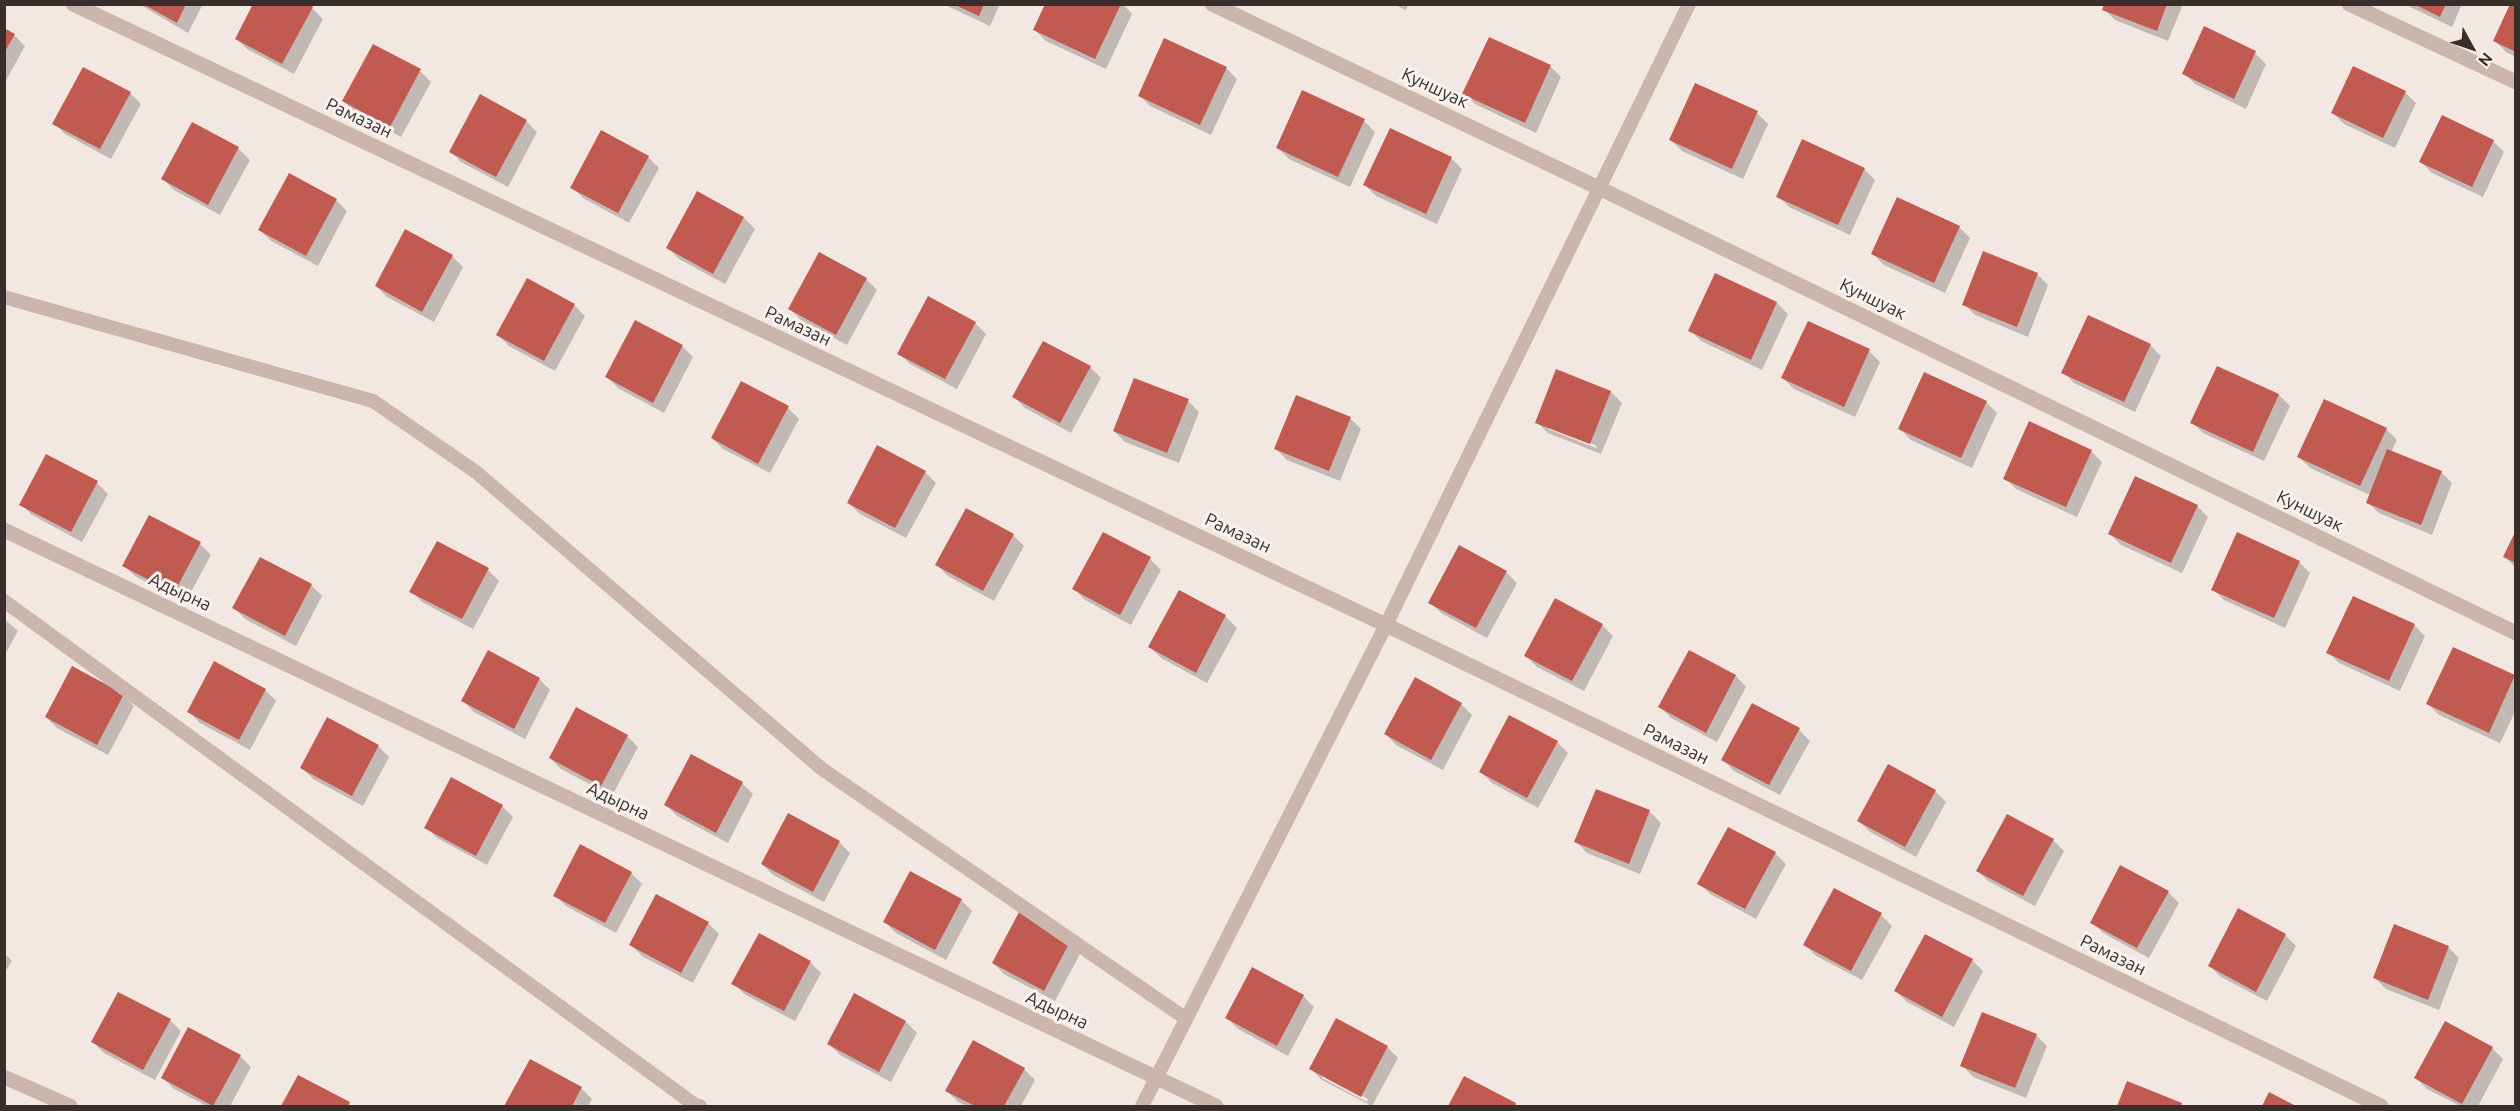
<!DOCTYPE html>
<html>
<head>
<meta charset="utf-8">
<style>
  body { margin:0 }
  #map { position:relative; width:2520px; height:1111px; overflow:hidden; background:#f3e8e1; font-family:Ubuntu,sans-serif }
  canvas { display:block }
  .frame { position:absolute; inset:0; border:6px solid #392e2b; pointer-events:none }
  .north { position:absolute; left:2442px; top:18px; width:60px; height:60px; -webkit-text-stroke:4px #faf2ee; paint-order:stroke; rotate:130deg; font-size:16px; font-weight:700; line-height:24px; text-align:center; color:#392e2b }
  .north::after { content:''; display:block; margin:auto; width:21px; height:27px; background:#392e2b; clip-path:polygon(50% 0,100% 100%,50% 72%,0 100%) }
</style>
</head>
<body>
<div id="map">
<canvas width="2520" height="1111"></canvas>
<div class="frame"></div>
<div class="north">N</div>
</div>
<script>
const c = document.querySelector('canvas').getContext('2d');
c.lineJoin = 'round';
function fill(path, color) {
  c.fillStyle = color;
  c.fill(path, 'evenodd');
}
function stroke(path, color, width, dash) {
  c.strokeStyle = color;
  c.lineWidth = width;
  c.lineCap = dash ? 'butt' : 'round';
  c.setLineDash(dash || []);
  c.stroke(path);
}
function write(font, color, halo, rows, align = 'center') {
  c.font = font + ' Ubuntu,sans-serif';
  c.lineWidth = 6;
  c.setLineDash([]);
  c.textBaseline = 'middle';
  c.strokeStyle = halo;
  c.fillStyle = color;
  for (const [text, x, y, turn = 0] of rows) {
    c.save();
    c.translate(x, y);
    c.rotate((+turn || 0) * Math.PI / 180);
    c.textAlign = isNaN(turn) ? turn : align;
    if (halo) c.strokeText(text, 0, 0);
    c.fillText(text, 0, 0);
    c.restore();
  }
}
fill(new Path2D(`
  M139,4h64l-15,29z
  M943,4h57l-10,22z
  M1046,4h77l9,10 -26,55 -60,-28 -11,-11z
  M1393,4h15l-2,6z
  M2106,4h77l-15,37 -53,-21 -11,-11z
  M2404,4h58l-10,23z
  M2516,4v53l-10,-5 -11,-11z
  M312,8l11,11 -29,55 -47,-25 -11,-11z
  M2204,28l51,25 11,11 -20,45 -51,-25 -11,-11z
  M4,30l10,5 11,11 -21,38z
  M1550,66l11,11 -25,56 -61,-29 -11,-11z
  M1226,68l11,11 -26,56 -61,-29 -11,-11z
  M420,71l11,11 -30,55 -46,-25 -11,-11z
  M2405,92l11,11 -21,45 -51,-24 -11,-11z
  M130,93l11,11 -30,55 -46,-25 -11,-11z
  M480,96l46,25 11,11 -29,55 -47,-25 -11,-11z
  M1757,113l11,11 -25,55 -61,-28 -11,-11z
  M1364,121l11,11 -25,55 -61,-28 -11,-11z
  M192,124l47,25 11,11 -30,55 -46,-25 -11,-11z
  M2493,141l11,11 -21,45 -51,-24 -11,-11z
  M648,157l11,11 -30,55 -46,-25 -11,-11z
  M1451,158l11,11 -25,55 -61,-28 -11,-11z
  M1864,169l11,11 -25,55 -61,-28 -11,-11z
  M336,200l11,11 -29,55 -47,-25 -11,-11z
  M744,218l11,11 -30,55 -46,-25 -11,-11z
  M1959,227l11,11 -25,55 -61,-28 -11,-11z
  M452,256l11,11 -29,55 -47,-25 -11,-11z
  M2037,274l11,11 -20,52 -53,-22 -11,-11z
  M1715,275l62,28 11,11 -26,56 -61,-29 -11,-11z
  M866,279l11,11 -30,55 -46,-25 -11,-11z
  M574,305l11,11 -30,55 -46,-25 -11,-11z
  M975,323l11,11 -29,55 -47,-25 -11,-11z
  M2150,345l11,11 -26,56 -61,-29 -11,-11z
  M682,346l11,11 -29,56 -46,-25 -11,-11z
  M1869,351l11,11 -25,55 -61,-28 -11,-11z
  M1090,367l11,11 -30,55 -46,-25 -11,-11z
  M2218,368l61,27 11,11 -26,55 -61,-28 -11,-11z
  M742,383l46,25 11,11 -29,54 -47,-24 -11,-11z
  M1611,392l11,11 -21,51 -53,-21 -11,-11zM1548,426l49,20 -1,2 -48,-19z
  M1188,401l11,11 -20,51 -54,-21 -11,-11z
  M1986,402l11,11 -25,55 -61,-28 -11,-11z
  M1350,418l11,11 -21,52 -53,-21 -11,-11z
  M2386,429l11,11 -6,12 50,20 11,11 -20,52 -53,-22 -12,-11 3,-7 -60,-27 -11,-11z
  M2091,451l11,11 -25,55 -61,-28 -11,-11z
  M47,456l50,27 11,11 -26,48 -50,-27 -11,-11z
  M925,472l11,11 -30,55 -46,-24 -11,-11z
  M2197,506l11,11 -26,56 -61,-28 -11,-11z
  M150,517l50,27 11,11 -26,48 -50,-27 -11,-11z
  M2516,533v35l-11,-11z
  M1013,535l11,11 -30,55 -46,-25 -11,-11z
  M1150,559l11,11 -30,55 -46,-25 -11,-11z
  M2299,562l11,11 -25,55 -61,-28 -11,-11z
  M488,570l11,11 -26,48 -51,-27 -11,-11z
  M1506,572l11,11 -30,55 -46,-25 -11,-11z
  M311,585l11,11 -26,50 -51,-27 -11,-11z
  M1179,592l47,25 11,11 -30,55 -46,-25 -11,-11z
  M4,619l14,12 -14,25z
  M1602,625l11,11 -29,55 -47,-24 -11,-11z
  M2414,625l11,11 -25,55 -61,-28 -11,-11z
  M2454,649l62,28v33l-16,33 -61,-28 -11,-11z
  M1689,652l47,24 10,11 -29,55 -46,-24 -11,-11z
  M539,679l11,11 -25,49 -51,-27 -11,-11z
  M1415,679l46,25 11,11 -29,55 -47,-25 -10,-11z
  M265,690l11,11 -26,49 -50,-27 -11,-11z
  M123,695l11,11 -26,49 -51,-27 -11,-11z
  M328,719l50,27 11,11 -26,49 -50,-27 -11,-11z
  M1799,730l11,11 -30,54 -46,-24 -11,-11z
  M627,736l11,11 -26,49 -51,-27 -11,-11z
  M1557,742l11,11 -30,55 -46,-25 -11,-11z
  M692,756l50,27 11,11 -25,49 -51,-27 -11,-11z
  M1597,791l53,21 11,11 -21,51 -53,-21 -11,-11z
  M1935,791l11,11 -30,55 -46,-25 -11,-11z
  M502,806l11,11 -26,48 -50,-27 -11,-11z
  M2007,816l46,24 11,11 -29,55 -47,-25 -11,-11z
  M839,842l11,11 -26,49 -51,-27 -11,-11z
  M581,846l50,27 11,11 -26,49 -50,-27 -11,-11z
  M1775,853l11,11 -30,55 -46,-25 -11,-11z
  M2168,892l11,11 -30,55 -46,-25 -11,-11z
  M961,900l11,11 -26,49 -50,-27 -11,-11z
  M2239,911l46,24 11,11 -29,55 -46,-24 -11,-11z
  M1019,914l62,38 -26,49 -51,-27 -11,-11z
  M1881,915l11,11 -30,54 -46,-24 -11,-11z
  M708,923l11,11 -26,49 -51,-27 -11,-11z
  M2448,947l11,11 -20,52 -53,-21 -11,-11z
  M4,953l8,8 -8,13z
  M1972,960l11,11 -29,56 -47,-25 -11,-11z
  M810,962l11,11 -26,48 -51,-27 -11,-11z
  M855,995l51,27 11,11 -26,49 -51,-27 -11,-11z
  M1303,996l11,11 -26,49 -50,-27 -11,-11z
  M170,1020l11,11 -26,49 -51,-27 -11,-11z
  M2036,1035l11,11 -21,52 -53,-21 -11,-12z
  M1387,1047l11,11 -26,48 -50,-26 -11,-11zM1322,1074l46,25 -1,3 -45,-24z
  M2492,1048l11,11 -25,47h-18l-33,-17 -11,-11z
  M240,1056l11,11 -21,39h-23l-33,-17 -11,-11z
  M530,1061l51,27 11,11 -4,7h-82z
  M1024,1069l11,11 -14,26h-54l-9,-4 -11,-11z
  M298,1077l51,27 3,2h-70z
  M1464,1078l51,26 2,2h-68z
  M2128,1083l53,21 3,2h-65z`), '#0003');
fill(new Path2D(`
  M143,4h43l-9,19z
  M253,4h56l4,3 -31,57 -47,-25z
  M953,4h31l-5,12z
  M1045,4h76l-26,55 -62,-29z
  M2104,4h63l-10,27 -55,-21z
  M2414,4h32l-6,13z
  M2510,4h6v48l-23,-11z
  M2204,26l52,25 -22,48 -52,-25z
  M4,28l11,6 -11,19z
  M1489,37l62,28 -26,58 -63,-29z
  M1164,38l63,29 -27,58 -62,-29z
  M373,44l48,25 -31,58 -48,-26z
  M2353,66l53,25 -23,47 -52,-25z
  M83,67l48,25 -31,57 -48,-25z
  M1695,83l63,28 -26,58 -63,-29z
  M1302,90l63,29 -27,58 -62,-29z
  M480,94l47,26 -31,57 -47,-25z
  M2442,115l52,25 -22,47 -53,-25z
  M192,122l47,25 -31,58 -47,-26z
  M1390,128l62,29 -26,57 -63,-29z
  M601,130l48,26 -31,57 -48,-25z
  M1802,139l63,29 -27,57 -62,-28z
  M289,173l48,26 -31,57 -48,-26z
  M697,191l47,26 -31,57 -47,-26z
  M1897,197l63,29 -26,57 -63,-29z
  M405,229l48,26 -31,57 -47,-26z
  M1983,251l55,22 -21,54 -55,-22z
  M819,252l48,26 -31,57 -48,-26z
  M1715,273l62,29 -26,58 -63,-29z
  M527,278l48,26 -31,57 -48,-26z
  M928,296l48,26 -31,57 -48,-25z
  M2088,315l63,29 -27,58 -63,-29z
  M635,320l48,25 -30,58 -48,-26z
  M1808,321l62,28 -26,58 -63,-29z
  M1043,341l48,25 -31,57 -48,-26z
  M2217,366l62,28 -26,58 -63,-29z
  M1556,369l55,22 -21,53 -55,-21z
  M1924,372l63,29 -26,57 -63,-29z
  M1134,378l55,21 -22,54 -54,-22z
  M741,381l48,25 -31,58 -47,-26z
  M1296,395l55,22 -22,54 -55,-22z
  M2324,399l63,29 -27,58 -63,-29z
  M2029,421l63,29 -26,57 -63,-28z
  M877,445l49,26 -31,57 -48,-25z
  M2387,449l55,22 -21,54 -55,-22z
  M46,454l52,27 -27,51 -52,-27z
  M2135,476l63,29 -27,58 -63,-29z
  M966,508l48,26 -31,57 -48,-26z
  M149,515l52,27 -27,51 -52,-27z
  M2516,530v33l-13,-6z
  M1103,532l48,25 -31,58 -48,-26z
  M2237,532l63,29 -26,57 -63,-28z
  M437,541l52,27 -27,51 -53,-27z
  M1459,545l48,26 -31,57 -48,-25z
  M260,557l52,27 -27,52 -53,-28z
  M1179,590l47,25 -30,58 -48,-26z
  M2353,596l62,28 -26,57 -63,-28z
  M1555,598l48,26 -31,57 -48,-25z
  M2453,647l62,28 -26,58 -63,-29z
  M488,650l52,28 -26,51 -53,-28z
  M1689,650l47,25 -30,58 -48,-26z
  M214,661l52,28 -27,51 -52,-28z
  M72,666l52,28 -27,51 -52,-28z
  M1415,677l47,26 -31,57 -47,-26z
  M1752,703l48,25 -31,57 -48,-25z
  M576,707l52,28 -27,51 -52,-28z
  M1509,715l49,26 -31,57 -48,-26z
  M327,717l52,28 -27,51 -52,-28z
  M691,754l52,28 -27,51 -52,-28z
  M1888,764l48,26 -31,57 -48,-26z
  M451,777l52,28 -27,51 -52,-28z
  M1596,789l54,21 -21,54 -55,-22z
  M788,813l52,28 -27,51 -52,-28z
  M2007,814l47,25 -31,57 -47,-25z
  M1728,827l48,25 -31,57 -48,-25z
  M580,844l52,28 -27,51 -52,-27z
  M2120,865l49,26 -32,57 -47,-25z
  M910,871l52,28 -27,51 -52,-28z
  M1834,888l48,25 -31,58 -48,-26z
  M656,894l53,28 -28,51 -52,-28z
  M2238,908l48,26 -30,58 -48,-26z
  M1019,912l52,28 -27,51 -52,-28z
  M2394,924l55,22 -21,54 -55,-22z
  M759,933l52,28 -27,50 -53,-27z
  M1925,934l48,25 -31,58 -48,-26z
  M1252,967l52,28 -27,51 -52,-28z
  M118,992l53,27 -28,51 -52,-28z
  M854,993l52,28 -27,51 -52,-28z
  M1982,1012l55,22 -22,54 -55,-22z
  M1336,1018l52,28 -27,51 -52,-28z
  M2445,1021l48,26 -31,57 -48,-26z
  M188,1027l53,28 -28,51 -52,-28z
  M973,1040l52,28 -21,38h-29l-30,-15z
  M530,1059l52,28 -10,19h-68z
  M298,1075l52,27 -2,4h-67z
  M1464,1076l52,27 -1,3h-67z
  M2127,1081l55,22 -1,3h-64z
  M2269,1092l27,14h-34z`), '#c15a51');
stroke(new Path2D(`
  M4,297l369,104 103,71 346,297 363,249
  M4,601l691,504 5,1
  M1142,1106l244,-481 303,-621`), '#cbb6ad', 14);
stroke(new Path2D(`
  M73,4l1313,621 995,481
  M1212,4l387,184 917,445
  M2349,4l167,78
  M4,530l1212,576
  M4,1077l66,29`), '#cbb6ad', 15);
write('18px', '#392e2b', '#faf2ee', [
  ["Куншуак",1435,88,25],
  ["Рамазан",359,118,25],
  ["Куншуак",1873,299,26],
  ["Рамазан",798,326,25],
  ["Куншуак",2310,511,26],
  ["Рамазан",1238,533,25],
  ["Адырна",180,592,25],
  ["Рамазан",1676,744,26],
  ["Адырна",618,801,25],
  ["Рамазан",2113,955,26],
  ["Адырна",1057,1010,25]
]);
</script>
</body>
</html>
